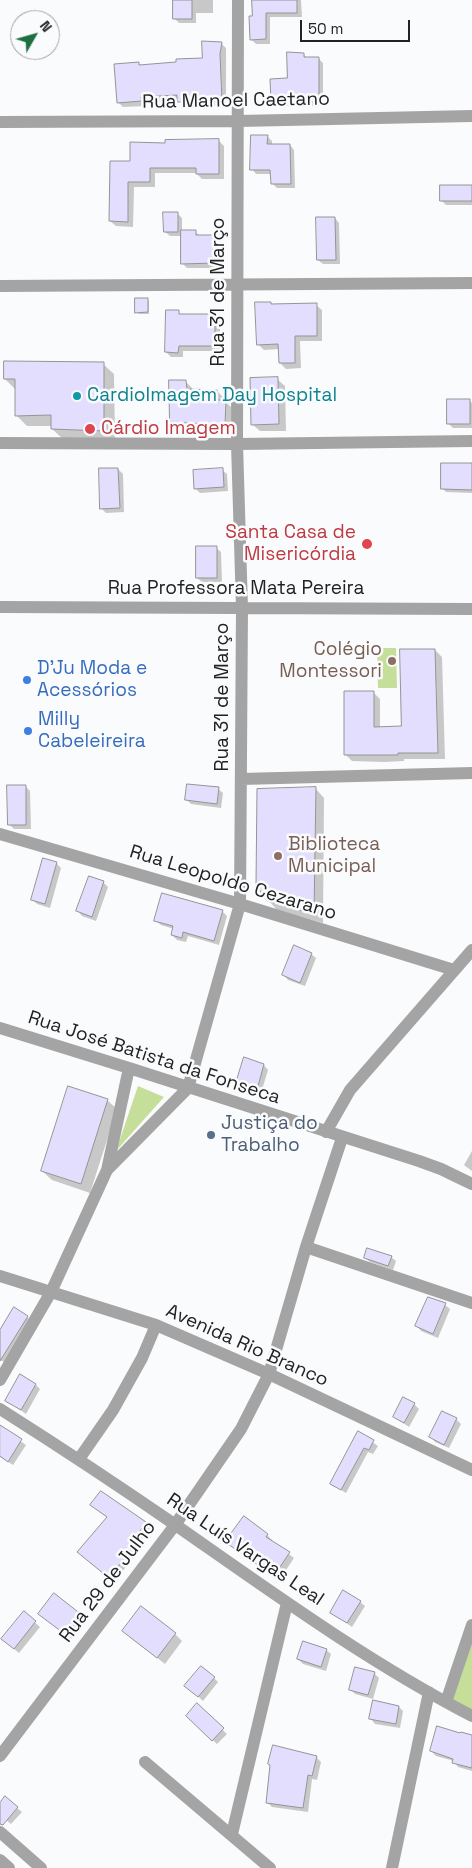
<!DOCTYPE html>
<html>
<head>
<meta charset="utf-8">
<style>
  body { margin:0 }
  #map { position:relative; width:472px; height:1868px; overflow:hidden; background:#fafbfc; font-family:"Space Grotesk",sans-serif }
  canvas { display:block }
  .north { position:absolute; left:10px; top:10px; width:50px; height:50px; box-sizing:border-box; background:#fafbfc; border:1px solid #a4a4a5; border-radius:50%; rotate:52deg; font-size:14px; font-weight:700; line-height:20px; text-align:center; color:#222 }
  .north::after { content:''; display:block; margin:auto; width:18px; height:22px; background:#1d6f40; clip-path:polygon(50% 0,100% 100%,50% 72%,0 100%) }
  .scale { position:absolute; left:300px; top:20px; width:110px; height:22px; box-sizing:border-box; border:2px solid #222; border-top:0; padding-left:6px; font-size:15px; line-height:18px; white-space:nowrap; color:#222; -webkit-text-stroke:4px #fafbfc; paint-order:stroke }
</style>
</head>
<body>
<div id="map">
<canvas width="472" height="1868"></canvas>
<div class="north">N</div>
<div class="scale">50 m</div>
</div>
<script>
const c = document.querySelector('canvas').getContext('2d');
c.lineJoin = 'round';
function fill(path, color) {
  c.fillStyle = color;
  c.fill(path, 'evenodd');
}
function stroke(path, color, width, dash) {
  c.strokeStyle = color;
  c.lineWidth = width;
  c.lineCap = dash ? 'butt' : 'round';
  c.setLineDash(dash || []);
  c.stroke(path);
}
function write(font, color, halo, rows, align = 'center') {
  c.font = font + ' "Space Grotesk",sans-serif';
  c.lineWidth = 5;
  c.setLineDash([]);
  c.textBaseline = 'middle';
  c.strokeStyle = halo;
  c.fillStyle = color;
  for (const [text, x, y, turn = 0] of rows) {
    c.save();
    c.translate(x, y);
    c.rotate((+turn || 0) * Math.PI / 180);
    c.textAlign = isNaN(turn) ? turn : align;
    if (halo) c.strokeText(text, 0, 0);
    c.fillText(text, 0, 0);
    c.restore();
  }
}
fill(new Path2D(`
  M377,648h19l1,40h-19z
  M138,1086l26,11 -48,54z
  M472,1635v75l-22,-12z`), '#c5de9a');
fill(new Path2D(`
  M174,0h46h-7v13h-17v10h-17l-5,-5z
  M253,0h48l1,17h-32v27h-14l-5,-5z
  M221,43l5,5v57l-42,2 -5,-7 -33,2v4l-23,1 -5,-5 20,-39 3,3 62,-6z
  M303,54l4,4h11l5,5v43h-46l-5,-5 16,-21z
  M267,136l5,5v4h18l4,5 1,38h-18l-5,-5v-9h-16l-4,-5z
  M219,141l5,5v33h-22l-6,-6h-41v14h-21l-1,40 -17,-1 -6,-5 21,-59 35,-18z
  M472,186v19h-26l-5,-5z
  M177,213l5,5v14h13l5,4h16l5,5v27h-34l-5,-5v-27h-12l-5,-4z
  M335,218l4,5 1,41h-17l-5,-4z
  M147,299l2,2v13h-10l-2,-2z
  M271,303l2,2h43l6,5v31h-22l1,27 -15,1 -6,-6 -1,-14 -15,1 -6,-6z
  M178,312l4,4h33l5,4v31h-37v6h-12l-5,-5z
  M103,364l11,10 1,67 -52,-2 -11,-10v-3h-25l-11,-11v-25l-11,-11z
  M277,379l8,7 1,45h-26l-8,-7z
  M186,382l6,6v3h25l6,6v4h2l6,6v23l-54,-3 -6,-6z
  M469,400l3,3v25h-19l-5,-5z
  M472,465v28l-26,-1 -4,-4z
  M118,469l5,5 1,38 -18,1 -5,-5z
  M222,470l5,4 1,17 -28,2 -5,-5z
  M216,548l5,4 1,30h-20l-5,-4z
  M435,650l7,7 3,102h-41v2l-20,1 -32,-1 -7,-7 28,-62 7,7v29h22z
  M25,786l5,5 1,38h-17l-5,-5z
  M315,788l9,10 -1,125 -46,-13 -9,-10z
  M218,789l5,4 -2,15 -30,-4 -4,-4z
  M56,863l5,5 -11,40 -13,-4 -4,-4z
  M103,882l5,5 -12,34 -14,-5 -4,-5z
  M222,911l5,5 -8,29 -31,-9 -2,6 -9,-2 -5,-5 2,-6 -13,-4 -5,-4z
  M311,954l5,4 -11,28 -17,-6 -4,-5z
  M264,1065l4,5 -7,23 -19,-5 -4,-5z
  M107,1100l10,9 -27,84 -38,-13 -10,-9z
  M472,1151v20l-8,-6z
  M391,1257l5,4 -3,9 -23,-8 -5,-4z
  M428,1298l17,7 5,4 -12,29 -17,-7 -4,-5z
  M27,1317l5,4 -26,42 -6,-3v-28z
  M36,1385l4,4 -14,25 -19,-13z
  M414,1404l5,5 -10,18 -15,-10z
  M456,1419l5,5 -12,24 -14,-6 -4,-5z
  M0,1427l26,18 -13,20 -13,-8z
  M359,1433l19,13 -5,8 -5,-2 -22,41 -15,-9z
  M92,1505l53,18 5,5 -12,17 3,3 -27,34 -31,-26 25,-38z
  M267,1535l5,5 -1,1 23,17 -14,21 -53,-37z
  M360,1602l5,4 -13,21 -21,-15z
  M24,1613l16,14 -21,26 -12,-10z
  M81,1616l5,4 -15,19 -26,-21z
  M175,1634l7,7 -17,23 -34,-26z
  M326,1650l5,4 -5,17 -23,-7 -5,-5z
  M374,1673l5,5 -6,21 -18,-5 -4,-4z
  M214,1678l4,4 -15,19 -12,-11z
  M197,1705l30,29 -10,10 -30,-28z
  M399,1707l4,4 -3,17 -25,-4 -4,-5z
  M472,1736v35l-14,-4 -4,-6 -18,-5 -5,-5z
  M316,1757l5,5 -4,18 -5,-1 -4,33 -36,-5 -5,-5z
  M0,1805l17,3 5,4 -11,12 -11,-9z`), '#0003');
const building = new Path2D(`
  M173,0h19v19h-19z
  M252,0h45v13h-31v26l-16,1 -1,-24h3z
  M202,41l20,1 -2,12 2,47 -45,1v-7l-36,2 1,4 -25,2 -3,-39 25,-2v3l37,-3v-3l26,-1z
  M287,52l17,1v4h15v45h-48l-1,-23 17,-1z
  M251,135h17l-1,9h23l1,40h-20l-1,-14h-20z
  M219,139v35h-23v-6h-46v14h-22v40l-19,-1 1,-60h20v-19l35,1v-3z
  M440,185h32v16h-32z
  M163,212h15v20h-14z
  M316,217h19l1,43h-19z
  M181,230h15v5h20v28l-35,1z
  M135,298h13v14l-13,1z
  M255,302h16v2l46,-1v33h-22v27h-16l-1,-19 -21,1z
  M166,310h13v4h36v32h-36l-1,7 -13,-1z
  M4,361l100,1v69l-53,-2v-14l-36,1v-37h-11z
  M278,377l1,47 -28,1 -1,-47z
  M169,380h17l1,9 30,1v10h9l-1,25 -55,-3z
  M447,399h23v25h-23z
  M441,463h31v27l-31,-1z
  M99,468h19l2,40 -20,1z
  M223,468l1,19 -30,2 -1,-19z
  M196,546h21v32h-21z
  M400,649h35l3,104h-40v2h-54v-64h30v36l27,-1z
  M187,784l32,3 -2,17 -32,-4z
  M7,785h19v40h-18z
  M316,787l-2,127 -47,-13 -11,-16 1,-96z
  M43,858l14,4 -12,42 -14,-4z
  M89,876l15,5 -12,36 -16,-6z
  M162,893l61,17 -9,31 -31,-9 -1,6 -11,-3 2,-9 -19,-5z
  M294,945l18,8 -12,30 -18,-8z
  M244,1057l20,7 -7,26 -21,-7z
  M68,1086l40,13 -27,85 -40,-13z
  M367,1248l25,8 -4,10 -24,-8z
  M428,1297l18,6 -13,31 -18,-8z
  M14,1307l14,9 -28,45v-31z
  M20,1374l16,10 -15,26 -16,-9z
  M403,1397l12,6 -11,20 -11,-6z
  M442,1411l15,7 -13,27 -15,-8z
  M0,1425l22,14 -14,23 -8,-6z
  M358,1431l16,9 -5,10 -5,-2 -23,42 -11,-6z
  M101,1491l45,31 -12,18 3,2 -28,36 -32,-26 30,-35 -17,-12z
  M244,1516l24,18 -2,3 24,15 -16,24 -49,-34z
  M343,1590l18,11 -14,22 -17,-10z
  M54,1593l28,22 -16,20 -28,-21z
  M141,1606l35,27 -19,25 -35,-27z
  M24,1611l12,10 -22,28 -13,-10z
  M303,1641l24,8 -6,18 -24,-8z
  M201,1666l14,11 -17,20 -14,-11z
  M355,1667l20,5 -7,23 -19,-5z
  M373,1700l26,6 -3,18 -27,-5z
  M197,1703l27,25 -12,13 -26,-25z
  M437,1726l23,7 1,-1 11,3v33l-20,-5 1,-4 -23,-8z
  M273,1745l44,11 -5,20 -4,-1 -5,33 -37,-5 4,-38 -2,-1z
  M5,1796l13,11 -15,18 -3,-1v-21z`);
fill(building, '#e4defe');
stroke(building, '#949495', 1);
stroke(new Path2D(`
  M0,122l239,-1 233,-5
  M0,286l472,-3
  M0,443l237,1 235,-3
  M0,607l472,2
  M241,779l231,-6
  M0,834l240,70 214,66
  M0,1028l129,40 290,93 22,8 31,15
  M326,1132l24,-42 122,-140
  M107,1170l81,-82 52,-184 2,-296 -5,-164 1,-444
  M306,1247l166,56
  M0,1276l156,49 113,49 203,96
  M0,1380l51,-88 56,-122 22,-102
  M0,1409c60,38 119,77 177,117 96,67 191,136 295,190
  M79,1459l34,-49 29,-52 14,-33
  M446,1702l26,-77
  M0,1756l175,-231 66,-96 28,-55 37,-127 36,-109
  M145,1762l125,106
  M0,1832l41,36
  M232,1834l55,-231
  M0,1860l9,8
  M392,1868l37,-176`), '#a5a4a4', 12);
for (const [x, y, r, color] of [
  [77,396,5,"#0f9aa8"],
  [90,429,6,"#e0444e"],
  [367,544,6,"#e0444e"],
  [392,661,5,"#8d6e63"],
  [27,680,5,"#3f7fe0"],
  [28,731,5,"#3f7fe0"],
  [278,856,5,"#8d6e63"],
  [211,1135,5,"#5c6f8a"]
]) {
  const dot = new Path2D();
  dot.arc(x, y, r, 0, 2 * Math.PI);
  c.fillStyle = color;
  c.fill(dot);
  stroke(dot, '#fafbfc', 2);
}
write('19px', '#222', '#fafbfc', [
  ["Rua Manoel Caetano",236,101,-1],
  ["Rua 31 de Março",219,292,-90],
  ["Rua Professora Mata Pereira",236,589],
  ["Rua 31 de Março",223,697,-90],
  ["Rua Leopoldo Cezarano",233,883,17],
  ["Rua José Batista da Fonseca",154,1058,18],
  ["Avenida Rio Branco",247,1346,24],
  ["Rua Luís Vargas Leal",245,1550,34],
  ["Rua 29 de Julho",108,1582,-53]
]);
write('19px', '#0d838f', '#fafbfc', [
  ["CardioImagem Day Hospital",87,396]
], 'left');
write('19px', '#be3a42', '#fafbfc', [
  ["Cárdio Imagem",101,429],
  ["Santa Casa de",356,533,"right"],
  ["Misericórdia",356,555,"right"]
], 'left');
write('19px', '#785e54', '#fafbfc', [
  ["Colégio",382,650],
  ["Montessori",382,672],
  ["Biblioteca",288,845,"left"],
  ["Municipal",288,867,"left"]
], 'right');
write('19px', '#366cbe', '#fafbfc', [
  ["D'Ju Moda e",37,669],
  ["Acessórios",37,691],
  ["Milly",38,720],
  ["Cabeleireira",38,742]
], 'left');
write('19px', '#4e5e75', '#fafbfc', [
  ["Justiça do",221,1124],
  ["Trabalho",221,1146]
], 'left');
</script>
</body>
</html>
